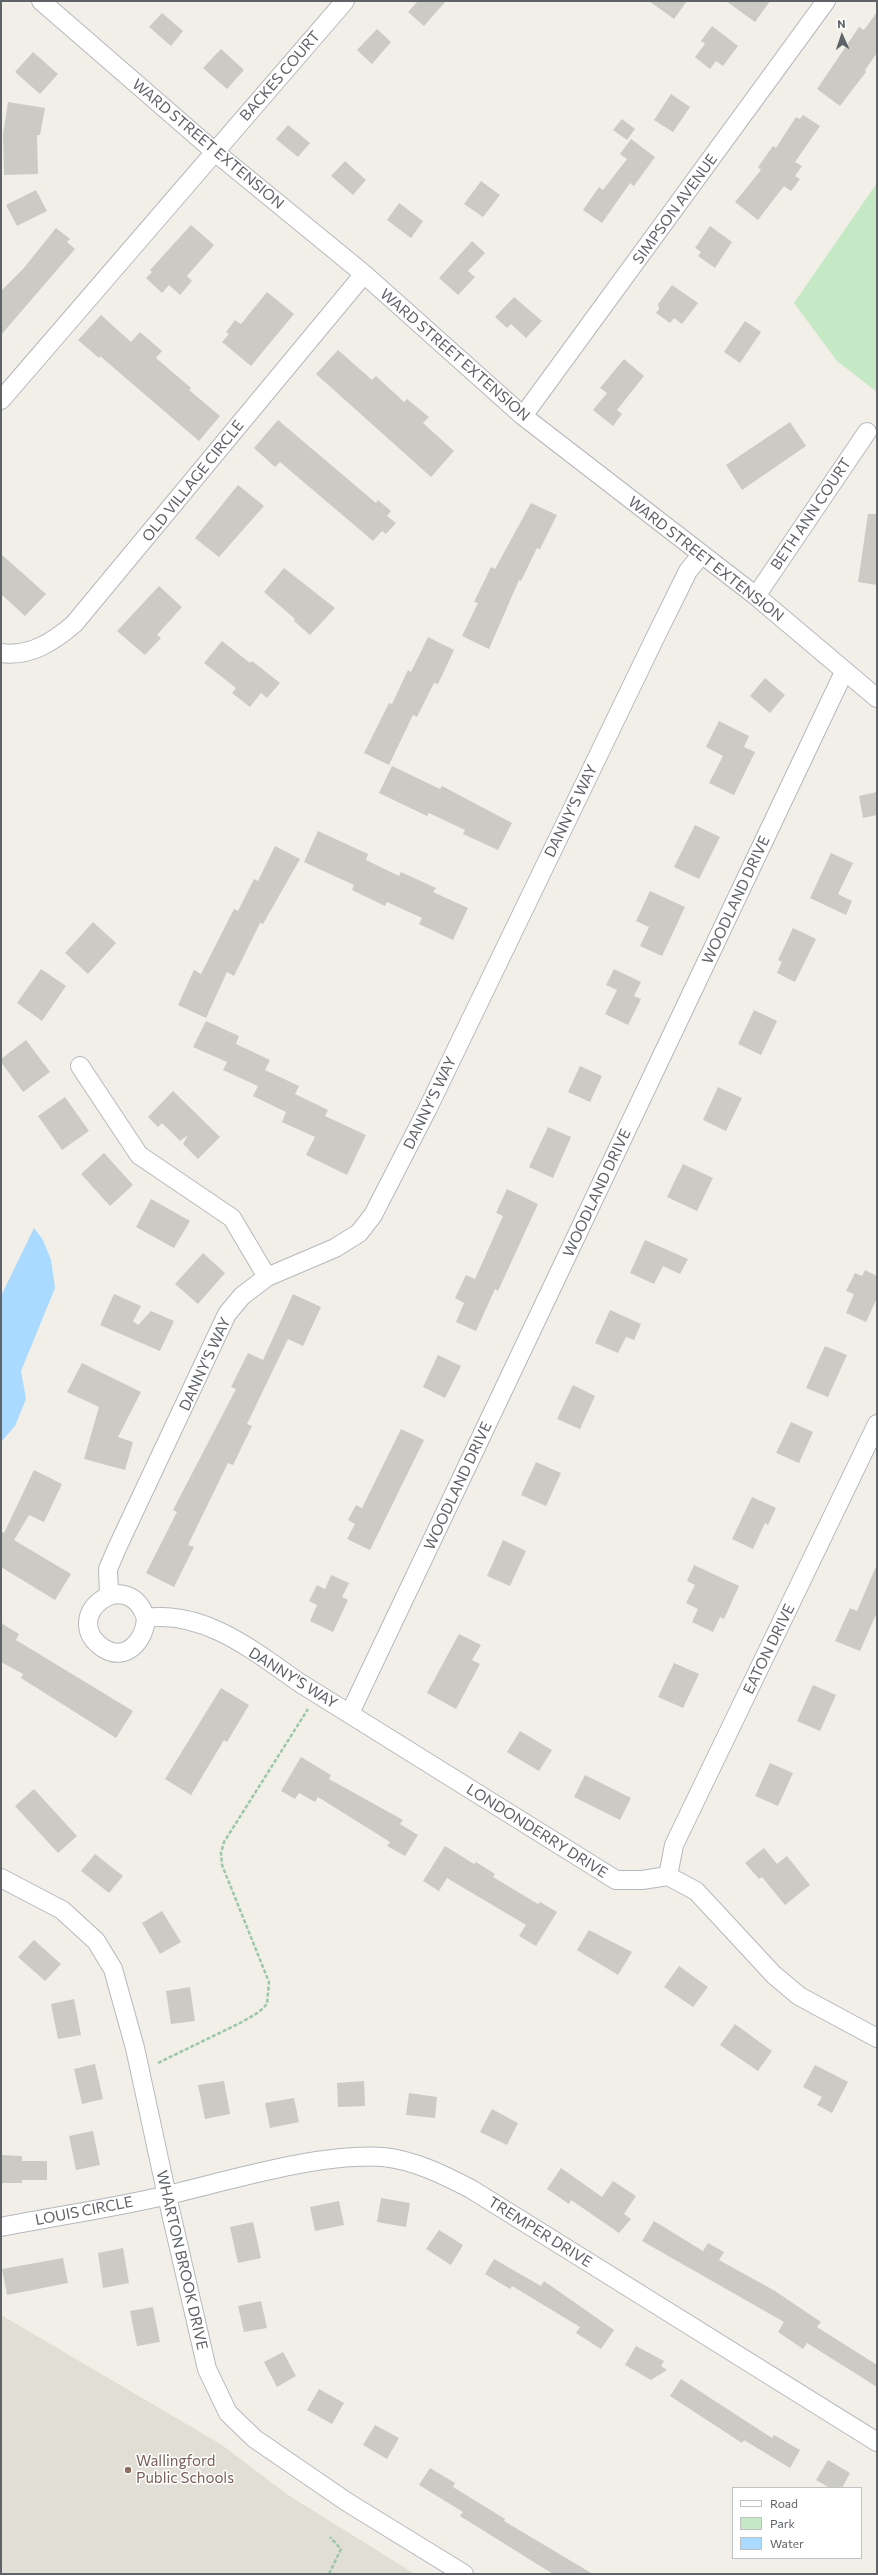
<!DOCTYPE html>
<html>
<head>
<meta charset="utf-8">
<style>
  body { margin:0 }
  #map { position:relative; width:878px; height:2575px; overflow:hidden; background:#f1efe8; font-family:Commissioner,sans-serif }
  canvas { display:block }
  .frame { position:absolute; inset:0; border:2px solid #5f6368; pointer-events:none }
  .legend { position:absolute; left:732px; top:2487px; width:130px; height:72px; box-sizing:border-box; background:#fff; border:1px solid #bfc1c3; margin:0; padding:5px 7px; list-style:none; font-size:12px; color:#5f6368 }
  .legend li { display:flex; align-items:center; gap:8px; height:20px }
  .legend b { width:20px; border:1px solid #bfc1c3 }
  .north { position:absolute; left:822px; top:16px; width:40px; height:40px; -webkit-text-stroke:3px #fff; paint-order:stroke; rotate:357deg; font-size:11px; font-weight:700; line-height:16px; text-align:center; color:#5f6368 }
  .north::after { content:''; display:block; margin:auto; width:14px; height:18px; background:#5f6368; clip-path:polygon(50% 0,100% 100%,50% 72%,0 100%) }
</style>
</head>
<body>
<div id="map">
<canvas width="878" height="2575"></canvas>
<div class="frame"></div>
<ul class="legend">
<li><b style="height:5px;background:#fff"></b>Road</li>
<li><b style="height:11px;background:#c5e8c5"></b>Park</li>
<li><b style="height:11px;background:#aadaff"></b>Water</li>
</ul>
<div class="north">N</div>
</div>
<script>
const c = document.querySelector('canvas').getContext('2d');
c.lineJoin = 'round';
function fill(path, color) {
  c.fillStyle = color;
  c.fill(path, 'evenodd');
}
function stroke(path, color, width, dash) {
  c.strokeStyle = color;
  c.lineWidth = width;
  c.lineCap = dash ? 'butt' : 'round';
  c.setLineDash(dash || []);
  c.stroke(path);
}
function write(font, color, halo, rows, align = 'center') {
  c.font = font + ' Commissioner,sans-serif';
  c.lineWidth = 3;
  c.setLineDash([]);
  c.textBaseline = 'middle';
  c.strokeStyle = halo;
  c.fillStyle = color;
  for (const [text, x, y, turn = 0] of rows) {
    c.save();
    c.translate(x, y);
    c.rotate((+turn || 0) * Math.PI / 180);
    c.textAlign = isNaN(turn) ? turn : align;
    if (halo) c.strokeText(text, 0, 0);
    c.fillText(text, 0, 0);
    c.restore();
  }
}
fill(new Path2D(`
  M1,2315l221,130 66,50 127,79h-414z`), '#e1ded6');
fill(new Path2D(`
  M877,183v209l-40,-31 -43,-58z`), '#c5e8c5');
fill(new Path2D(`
  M34,1228l9,12 8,20 4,28 -34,83 5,28 -11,27 -14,16v-146z`), '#aadaff');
fill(new Path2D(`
  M418,1h28l-22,25 -16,-14z
  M649,1h38l-13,18z
  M726,1h44l-15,21z
  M877,12v41l-12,17 1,2 -26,34 -23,-17 42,-62 5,3z
  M162,13l21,18 -12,15 -22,-19z
  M712,26l26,20 -15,20 -7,-5 -6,8 -15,-12 10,-13 -4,-3z
  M377,29l14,13 -19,22 -15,-14z
  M221,49l23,21 -17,19 -24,-21z
  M33,52l25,22 -18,20 -25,-22z
  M671,94l19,13 -17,25 -19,-12z
  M8,102l37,6 -5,27h-3l1,39 -34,1 -1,-41z
  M803,115l17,11 -25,36 7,4 -7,10 5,3 -9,12 -7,-5 -26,34 -23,-18 26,-32 -3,-3 15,-21 3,2 20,-31 4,2z
  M622,119l13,10 -8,11 -14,-10z
  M288,125l22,18 -12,14 -22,-18z
  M631,139l24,18 -21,29 -4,-3 -28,40 -19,-13 16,-23 4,3 24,-31 -7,-5z
  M345,161l21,19 -13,15 -22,-19z
  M481,181l19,14 -17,22 -19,-13z
  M36,190l11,21 -30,15 -11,-21z
  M399,203l24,18 -12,17 -24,-18z
  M191,225l23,20 -27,31 5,5 -12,14 -11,-10 -7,8 -16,-15 6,-6 -2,-2z
  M710,226l22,16 -17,26 -17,-12 3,-4 -6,-4z
  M56,228l14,11 -3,3 8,7 -74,86v-44l22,-22z
  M472,241l13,12 -17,18 7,6 -17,18 -19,-17z
  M672,285l26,18 -16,21 -8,-6 -4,5 -14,-10 3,-4 -1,-5z
  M267,292l27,22 -43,52 -29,-24 7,-8 -3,-2 9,-12 6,4z
  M514,297l28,24 -16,17 -15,-14 -4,4 -12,-11z
  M101,315l30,27 9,-10 22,19 -6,7 35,30 -2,2 31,26 -21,25 -99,-85 -1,2 -21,-18z
  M745,321l16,11 -21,31 -16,-11z
  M338,350l34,30 4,-4 28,26 3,-3 22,18 -6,6 31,28 -23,26 -115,-103z
  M624,359l20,17 -27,34 5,4 -9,12 -20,-16 14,-17 -7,-5z
  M278,420l98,83 2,-3 13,11 -4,5 9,7 -10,11 -4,-3 -9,10 -93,-79 -5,5 -21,-19z
  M790,422l16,24 -64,44 -16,-25z
  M238,485l26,21 -45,51 -24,-19z
  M531,503l26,12 -17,34 -3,-1 -16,33 -2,-1 -30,69 -27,-13 16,-33 -4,-1 17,-35 4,2z
  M868,514h9v71l-19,-3z
  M1,554l45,40 -21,22 -24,-22z
  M284,568l51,40 -25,27 -16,-14 1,-2 -31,-27z
  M159,586l23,21 -25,28 4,3 -16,17 -28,-24z
  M428,637l26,13 -16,34 -4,-1 -17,34 -4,-2 -24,50 -25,-12 25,-50 3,1 16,-34 3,2z
  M222,641l28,22 2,-2 28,22 -13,15 -6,-5 -11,14 -18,-14 4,-5 -32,-25z
  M765,678l20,17 -15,18 -20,-17z
  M719,721l30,15 -5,11 11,5 -21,43 -25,-12 14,-27 -17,-9z
  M392,766l48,23 2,-3 70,37 -14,27 -35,-16 2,-4 -36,-17 -2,3 -48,-23z
  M877,792v23l-14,3 -4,-22z
  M695,825l25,12 -21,42 -25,-12z
  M318,831l50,23 -2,6 33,16 2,-4 35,16 -3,4 35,16 -15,32 -34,-16 3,-6 -35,-16 -2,4 -33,-16 2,-5 -50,-23z
  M275,846l25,13 -37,65 -3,-1 -26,53 -7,-4 -21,46 -28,-13 16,-35 7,4 33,-65 4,2 16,-32 4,2z
  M831,853l22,10 -15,31 14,7 -6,14 -36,-17z
  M650,891l35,16 -23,49 -22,-10 9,-19 -13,-6z
  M93,922l23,21 -28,31 -23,-21z
  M793,928l23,11 -21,43 -18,-9 5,-11 -4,-2z
  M41,969l25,17 -24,35 -25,-18z
  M614,969l27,13 -7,14 7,3 -13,26 -23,-11 12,-24 -11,-5z
  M754,1010l23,11 -16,34 -23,-11z
  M206,1021l33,15 -3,8 34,16 -5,10 34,16 -4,8 33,16 -3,6 41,19 -19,40 -41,-20 9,-18 -33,-15 4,-10 -33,-16 5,-10 -35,-16 4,-8 -34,-15z
  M26,1040l24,32 -27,20 -22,-30v-3z
  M580,1066l22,10 -12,26 -22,-10z
  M718,1087l24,11 -16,33 -23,-11z
  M173,1091l47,46 -22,22 -15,-15 5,-9 -8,6 -18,-18 -4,4 -10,-10z
  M65,1097l24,34 -27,19 -24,-34z
  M548,1127l23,10 -18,41 -24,-11z
  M104,1153l29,32 -23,21 -29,-32z
  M683,1164l30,14 -16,33 -30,-14z
  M507,1189l31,15 -40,87 -3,-2 -19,42 -20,-9 8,-19 -9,-5 11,-23 9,4 28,-63 -7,-3z
  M151,1199l39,22 -16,27 -38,-21z
  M645,1240l43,19 -8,15 -17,-8 -9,18 -24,-11z
  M203,1253l22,20 -27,31 -23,-20z
  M865,1270l12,6v22l-11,24 -20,-9 8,-19 -8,-3 9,-18 7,3z
  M114,1294l27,12 -8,15 5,4 13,-14 23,10 -14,30 -60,-26z
  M293,1294l28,13 -18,39 -15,-7 -41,85 5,2 -19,39 -5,-2 -40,82 6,2 -20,40 -28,-14 31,-61 -4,-2 63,-121 -5,-2 17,-34 15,7z
  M610,1310l31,14 -7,16 -8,-3 -8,16 -23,-10z
  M825,1346l22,9 -19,42 -22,-9z
  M438,1355l23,11 -16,32 -22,-11z
  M82,1363l59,29 -23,45 15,5 -8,28 -41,-11 15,-52 -32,-15z
  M573,1385l22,11 -15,33 -23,-10z
  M791,1422l22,10 -14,31 -23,-10z
  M401,1429l23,11 -54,110 -23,-11 8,-15 -7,-4 8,-15 6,3z
  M536,1462l25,11 -15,33 -25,-11z
  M34,1470l28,14 -18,38 -15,-7 -15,25 57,34 -16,26 -54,-33v-36l3,2z
  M752,1497l24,11 -8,17 -3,-2 -12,26 -21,-10z
  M503,1540l23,11 -16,35 -23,-10z
  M877,1564v48l-17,39 -25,-10 15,-33 7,3z
  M694,1565l45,21 -15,33 -4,-2 -7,15 -21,-10 6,-13 -12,-6 9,-18 -8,-4z
  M331,1575l18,8 -7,14 6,3 -15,32 -23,-11 7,-16 -8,-4 8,-16 8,4z
  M1,1623l18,11 -3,6 117,71 -17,27 -95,-60 2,-4 -22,-12z
  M459,1634l22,11 -9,15 8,4 -24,45 -29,-16z
  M674,1663l25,11 -16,34 -25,-11z
  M813,1685l23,10 -16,36 -23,-10z
  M221,1688l28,17 -22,37 -3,-2 -33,55 -26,-16z
  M520,1731l32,19 -13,21 -32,-19z
  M301,1757l30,18 -2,4 74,41 -3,4 18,11 -13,21 -18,-10 3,-4 -72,-45 -3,5 -16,-9 -4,6 -14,-8z
  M770,1763l23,10 -15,33 -23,-10z
  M585,1775l46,23 -11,22 -46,-23z
  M34,1789l43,47 -19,17 -43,-47z
  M445,1846l29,18 2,-2 19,12 -2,3 45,27 2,-2 17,10 -21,34 -17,-10 7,-11 -79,-47 -8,13 -16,-10z
  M764,1848l13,16 10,-8 23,29 -25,20 -23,-28 -3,2 -14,-16z
  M95,1854l28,22 -14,17 -28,-22z
  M162,1911l19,31 -21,12 -18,-31z
  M589,1930l43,22 -14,23 -41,-25z
  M34,1940l27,24 -16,17 -27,-24z
  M679,1966l29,21 -15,20 -29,-20z
  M190,1987l5,34 -24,3 -5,-33z
  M74,1999l7,36 -23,4 -7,-35z
  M735,2024l37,27 -14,20 -38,-26z
  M95,2064l8,35 -21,5 -8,-35z
  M815,2065l33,17 -16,31 -15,-8 5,-8 -19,-10z
  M224,2081l6,33 -25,5 -7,-34z
  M364,2081l1,25 -27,1 -1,-24z
  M409,2093l28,4 -2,21 -29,-3z
  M294,2098l5,24 -29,6 -5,-25z
  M492,2109l26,14 -11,22 -27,-13z
  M93,2131l7,34 -24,5 -7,-34z
  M1,2155l21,1v5h25v19h-25v3h-21z
  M561,2168l41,29 11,-16 23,15 -12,18 7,5 -12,14 -48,-33 -2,4 -22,-15z
  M381,2198l29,5 -4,24 -29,-5z
  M339,2201l5,24 -29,6 -5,-24z
  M654,2221l49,30 5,-8 16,9 -5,8 56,31 46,31 -4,5 60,38v22l-70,-44 -4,6 -25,-17 6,-10 -142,-81z
  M253,2222l8,36 -23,5 -8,-36z
  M439,2230l24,15 -12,20 -25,-16z
  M123,2248l6,35 -26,5 -5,-35z
  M63,2258l5,25 -61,12 -5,-26z
  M494,2259l47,27 3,-5 70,49 -13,19 -25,-16 4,-6 -68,-41 -2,3 -25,-15z
  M261,2301l6,27 -23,4 -6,-26z
  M153,2307l7,35 -23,4 -7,-35z
  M636,2346l28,15 -3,5 6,4 -16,10 -26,-15z
  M283,2352l13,24 -19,11 -13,-25z
  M681,2379l91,59 2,-3 26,15 -10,18 -46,-28 -2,3 -72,-47z
  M319,2389l25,14 -12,21 -25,-14z
  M375,2425l24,13 -12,21 -24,-14z
  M828,2460l22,13 -8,15h-12l-14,-8z
  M430,2468l25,15 -2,4 52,32 -1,2 89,53h-40l-93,-58 3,-4 -44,-27z`), '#cccac5');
const minor = new Path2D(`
  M41,1l174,151 149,122 159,142 233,180 121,102
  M1,400l344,-399
  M523,416l303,-415
  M756,596l111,-164
  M1,653c29,4 52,-11 73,-29l290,-350
  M80,1066l59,89 93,63 35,59
  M109,1595l-1,-26 9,-21 110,-234 15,-18 25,-19 68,-29 24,-15 14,-18 55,-107 224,-464 36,-73 14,-17
  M146,1618c-1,22 -20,45 -43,30 -45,-31 24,-85 43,-30 58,-8 108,33 154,65l316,197h26l26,-4 28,15 78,84 25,21 78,42
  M350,1713l494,-1041
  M668,1876l6,-31 203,-421
  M1,1878l61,32 34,31 17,28 22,79 32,148 40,173 21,44 27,26 92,63 117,72
  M1,2227c56,-11 112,-19 167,-32 63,-15 151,-42 215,-38 31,3 61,18 88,32l406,253`);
stroke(minor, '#b5b8bc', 20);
stroke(new Path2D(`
  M158,2063l84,-41 17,-10 8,-8 2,-22 -47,-117 -1,-12 3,-11 84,-133
  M329,2574l12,-25 -11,-12`), '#9cc7a9', 2.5, [4, 2]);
stroke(minor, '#fff', 18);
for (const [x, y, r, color] of [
  [128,2470,4,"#8d6e63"]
]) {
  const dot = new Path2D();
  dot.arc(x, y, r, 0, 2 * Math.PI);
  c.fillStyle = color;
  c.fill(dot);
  stroke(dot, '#fff', 1.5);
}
write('15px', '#5f6368', '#fff', [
  ["BACKES COURT",280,76,-49],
  ["WARD STREET EXTENSION",208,144,40],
  ["SIMPSON AVENUE",675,209,-54],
  ["WARD STREET EXTENSION",455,355,41],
  ["OLD VILLAGE CIRCLE",193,481,-51],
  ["BETH ANN COURT",811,514,-56],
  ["WARD STREET EXTENSION",706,559,38],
  ["DANNY'S WAY",571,811,-64],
  ["WOODLAND DRIVE",736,900,-65],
  ["DANNY'S WAY",430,1103,-64],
  ["WOODLAND DRIVE",597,1193,-65],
  ["DANNY'S WAY",205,1364,-65],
  ["WOODLAND DRIVE",458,1486,-65],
  ["EATON DRIVE",769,1649,-64],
  ["DANNY'S WAY",293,1678,32],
  ["LONDONDERRY DRIVE",537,1831,32],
  ["LOUIS CIRCLE",84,2211,-11],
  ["TREMPER DRIVE",540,2232,32],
  ["WHARTON BROOK DRIVE",182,2260,77]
]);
write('15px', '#785e54', '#fff', [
  ["Wallingford",136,2461],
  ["Public Schools",136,2478]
], 'left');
</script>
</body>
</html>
